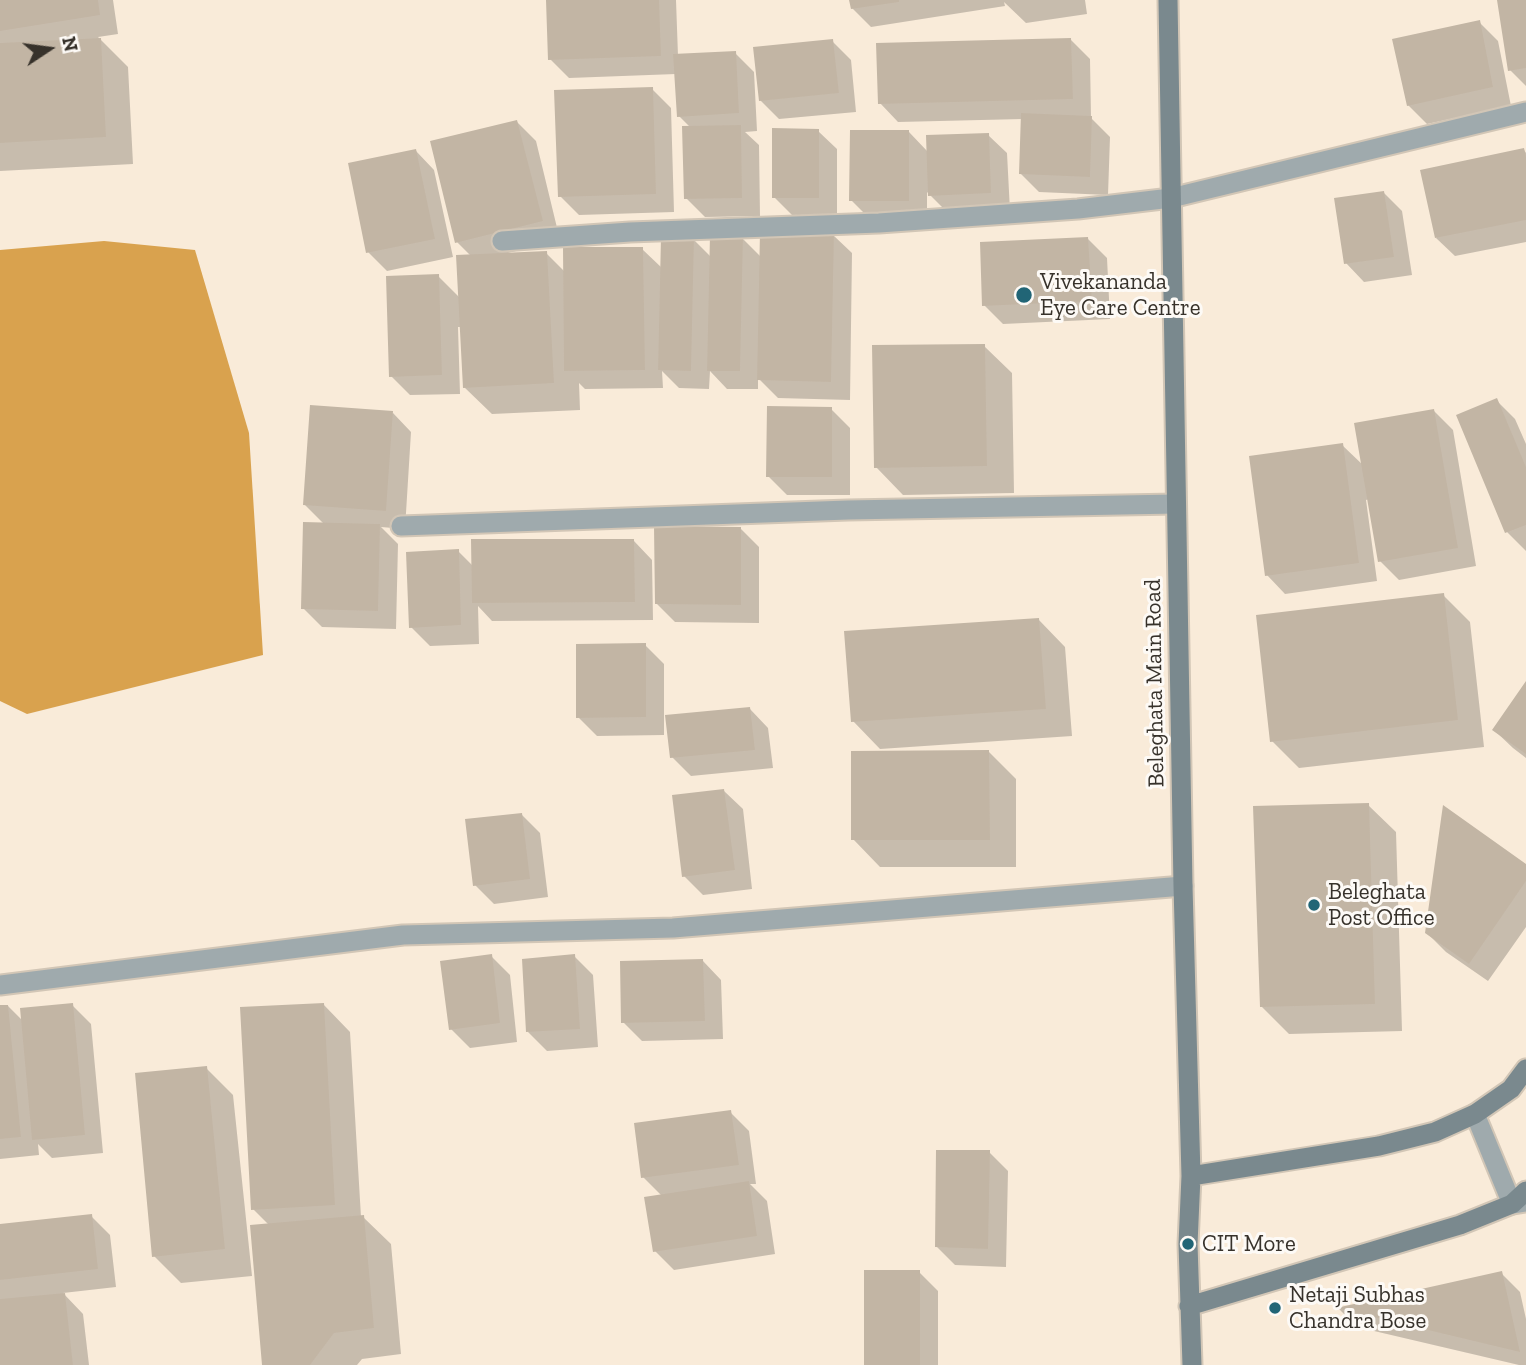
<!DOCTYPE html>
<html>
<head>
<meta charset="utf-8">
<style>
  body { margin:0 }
  #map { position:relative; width:1526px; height:1365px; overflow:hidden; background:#f9ebd9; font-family:"Zilla Slab",serif }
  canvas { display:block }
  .north { position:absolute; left:14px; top:14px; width:70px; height:70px; -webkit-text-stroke:5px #fdfaf6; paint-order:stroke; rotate:77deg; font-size:19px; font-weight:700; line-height:28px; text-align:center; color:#37322b }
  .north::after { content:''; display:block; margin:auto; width:24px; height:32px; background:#37322b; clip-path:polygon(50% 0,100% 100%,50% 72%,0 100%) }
</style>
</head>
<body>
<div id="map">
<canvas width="1526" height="1365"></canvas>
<div class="north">N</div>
</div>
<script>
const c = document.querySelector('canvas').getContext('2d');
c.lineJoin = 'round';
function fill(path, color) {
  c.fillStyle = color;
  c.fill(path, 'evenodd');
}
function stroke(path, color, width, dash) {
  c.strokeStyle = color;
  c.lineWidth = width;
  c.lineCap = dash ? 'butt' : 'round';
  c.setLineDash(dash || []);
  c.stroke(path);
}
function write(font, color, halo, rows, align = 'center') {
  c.font = font + ' "Zilla Slab",serif';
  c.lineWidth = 6;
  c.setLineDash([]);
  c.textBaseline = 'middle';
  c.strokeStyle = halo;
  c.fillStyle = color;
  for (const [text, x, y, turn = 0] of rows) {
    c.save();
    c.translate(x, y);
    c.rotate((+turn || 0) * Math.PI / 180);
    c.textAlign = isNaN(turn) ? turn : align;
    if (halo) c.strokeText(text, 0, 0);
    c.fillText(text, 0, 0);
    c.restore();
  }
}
fill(new Path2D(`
  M104,241l91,9 54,183 14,222 -236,59 -27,-13v-451z`), '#d9a24e');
fill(new Path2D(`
  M0,0h113l5,34 -20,3 30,30 5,97 -133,7z
  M548,0h128l2,56 57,-3 19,19 3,59 -12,1 14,13 1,71 -55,1 -19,-19 5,-70 -12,-12 -3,-42 -107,4 -19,-19z
  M851,0h234l2,14 -61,9 -22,-21 1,4 -134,21 -19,-19z
  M1499,0h27v86l-16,-16z
  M1479,22l19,19 13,65 -84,18 -19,-19z
  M1071,40l19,19 1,59 19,19 -2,58 -69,-3 -19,-19 3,-54 -125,3 -18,-19z
  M832,41l19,19 5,52 -77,7 -19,-19z
  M652,89l19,19 3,104 -95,3 -19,-19z
  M517,122l19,19 24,99 -52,13h38l19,19 77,-23 20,19 31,-29 18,18 31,-19 19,19 72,-22 19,18 -2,147 -72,-2 -20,-20v11h-31l-17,-18 -1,18 -30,-1 -17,-17 1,17 -78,1 -6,-6 1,27 -88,4 -28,-27 -2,-60h-4l2,67 -50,1 -19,-19 47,-100 22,22 11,-42 -14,-14z
  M818,131l19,18v67h-44l-19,-19z
  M909,132l19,20 60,-17 19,18 3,58 -61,3 -22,-22v27h-57l-19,-19z
  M1524,150l2,3v89l-71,14 -19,-18z
  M416,151l18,19 19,87 -66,14 -19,-19z
  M1383,192l19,19 10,64 -48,7 -18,-19z
  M1088,239l19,19 3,61 -107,5 -19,-19z
  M984,346l28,27 2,120 -111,2 -27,-28z
  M1496,400l19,19 11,25v107l-19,-19 -49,-116z
  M831,409l19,19v67h-63l-19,-19z
  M1434,411l19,19 23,136 -77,14 -19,-19 -11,-62 -3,1 11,81 -92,13 -18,-19 75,-130 22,21z
  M393,413l18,19 -6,97 -24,-2 17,17 -2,85 -74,-2 -19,-19 21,-84 -20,-20z
  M740,528l19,19v76l-84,-1 -19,-19z
  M634,541l18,19 1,60 -161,1 -14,-15 1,38 -49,2 -19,-19 47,-76 15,15z
  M1443,595l27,27 14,125 -185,21 -27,-27z
  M1038,619l27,28 7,89 -192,13 -27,-28z
  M645,645l19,19v71l-67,1 -19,-19z
  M1526,684v74l-13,-10 -19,-18z
  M750,709l18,19 5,40 -82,8 -19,-19z
  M989,752l27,27v88h-136l-27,-28z
  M724,791l19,18 9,80 -49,6 -19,-19z
  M1368,805l28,27 6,199 -113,3 -27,-27z
  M521,814l19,19 8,64 -54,7 -19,-19z
  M1526,867v60l-38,54 -42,-29 -19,-19z
  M491,956l19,19 7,67 -47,6 -19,-19z
  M574,956l19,19 5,72 -51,4 -19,-19z
  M703,961l18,19 2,59 -81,2 -19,-19z
  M323,1004l27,28 11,185h2l28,27 10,110 -39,5 -5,6h-93l5,-140 -16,-16z
  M72,1005l19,19 12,129 -51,5 -14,-14 1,11 -39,4v-152l8,-1 15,15z
  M206,1068l27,27 19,181 -71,7 -27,-27z
  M730,1112l19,19 7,53h-6l17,17 8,53 -101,16 -19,-19 7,-55 -19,-19z
  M989,1152l19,19 -2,96 -51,-2 -19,-19z
  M91,1216l19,19 6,52 -53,6 20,21 6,51h-89v-139z
  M919,1272l19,19v74h-73z
  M1501,1273l19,19 6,27v46h-7l-162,-38 -18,-18z`), '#0003');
fill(new Path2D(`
  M0,0h98l2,15 -100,16z
  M546,0h113l2,56 -113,4z
  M849,0h50v2l-48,7z
  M1497,0h29v68l-18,3z
  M1480,20l13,67 -86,19 -15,-67z
  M101,38l5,99 -106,6v-100z
  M1071,38l2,61 -195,5 -2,-61z
  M833,39l6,54 -80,8 -6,-54z
  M736,51l3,62 -62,4 -4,-63z
  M653,87l3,107 -98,3 -4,-107z
  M1021,113l71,3 -2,61 -71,-3z
  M517,120l26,101 -88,22 -25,-102z
  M741,125l1,73 -58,1 -2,-73z
  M772,128l47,1v69h-47z
  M850,130h59v71h-60z
  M989,133l2,60 -63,3 -2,-61z
  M1524,148l2,9v63l-91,18 -15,-68z
  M416,149l19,90 -69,14 -18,-90z
  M1384,191l10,66 -50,7 -10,-66z
  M760,232l74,1 -3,149 -74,-2z
  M710,235l33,1 -3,135h-33z
  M661,237l33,1 -3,133 -33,-1z
  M1088,237l4,64 -110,5 -2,-64z
  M563,247h80l2,123 -81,1z
  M547,251l7,132 -91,5 -7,-133z
  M439,274l3,101 -53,2 -3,-101z
  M985,344l2,122 -113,2 -2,-123z
  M1497,398l29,69v58l-21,8 -49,-118z
  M310,405l83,6 -7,100 -83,-6z
  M767,406l65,1v70h-66z
  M1434,409l24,139 -80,14 -24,-139z
  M1343,443l16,120 -94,13 -16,-120z
  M303,522l77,2 -2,87 -77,-2z
  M654,526l87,1v78l-86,-1z
  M471,539h163l1,63 -163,1z
  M459,549l2,76 -52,3 -3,-76z
  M1444,593l14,127 -188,22 -14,-127z
  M1039,618l7,91 -195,13 -7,-91z
  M646,643v74l-70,1v-74z
  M1526,681v73l-34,-24z
  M750,707l5,43 -85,8 -5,-43z
  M989,750l1,90h-139v-89z
  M724,789l11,81 -53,7 -10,-82z
  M1369,803l6,201 -115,3 -7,-201z
  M1443,805l83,59v17l-57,83 -44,-31z
  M522,813l8,66 -57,7 -8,-67z
  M492,954l8,69 -51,7 -9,-69z
  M575,954l5,75 -54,3 -4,-73z
  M703,959l2,62 -84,2 -1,-62z
  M73,1003l12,132 -53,5 -12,-132z
  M324,1003l11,202 -84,5 -11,-203z
  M0,1005h8l13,132 -21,2z
  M207,1066l18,183 -73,8 -17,-184z
  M731,1110l8,55 -98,13 -7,-55z
  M936,1150h54l-2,99 -53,-2z
  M749,1181l8,55 -104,16 -9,-55z
  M92,1214l6,55 -98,11v-56z
  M364,1215l10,113 -40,5 -24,32h-48l-12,-140z
  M864,1270h56v95h-56z
  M1502,1271l18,81 -184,-44z
  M65,1293l8,72h-73v-66z`), '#c2b5a4');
const service = new Path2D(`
  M1171,198l355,-86`);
const minor = new Path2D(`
  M502,241l128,-9 249,-9 199,-14 93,-11
  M401,526l447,-16 328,-6
  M0,985l403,-50 270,-7 510,-42`);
const tertiary = new Path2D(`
  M1475,1114l37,90 14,-2`);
const secondary = new Path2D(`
  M1168,0l15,886 8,290 -3,68 4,121
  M1191,1176l188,-30 56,-14 40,-18 36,-25 15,-20
  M1189,1306l271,-81 52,-21 14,-13`);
stroke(service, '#d2c6b6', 23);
stroke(minor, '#d2c6b6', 23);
stroke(tertiary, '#d2c6b6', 23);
stroke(secondary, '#d2c6b6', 23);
stroke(service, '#9faaad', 19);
stroke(minor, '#9faaad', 19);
stroke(tertiary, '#9faaad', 19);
stroke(secondary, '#7a898e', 19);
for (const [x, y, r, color] of [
  [1024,295,9,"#216576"],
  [1314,905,7,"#216576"],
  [1188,1244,7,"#216576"],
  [1275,1308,7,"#216576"]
]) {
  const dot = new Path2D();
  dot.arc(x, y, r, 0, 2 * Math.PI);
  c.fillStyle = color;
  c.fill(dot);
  stroke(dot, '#fdfaf6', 2.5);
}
write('23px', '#37322b', '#fdfaf6', [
  ["Vivekananda",1040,282],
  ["Eye Care Centre",1040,308],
  ["Beleghata",1328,892],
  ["Post Office",1328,918],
  ["CIT More",1202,1244],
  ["Netaji Subhas",1289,1295],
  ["Chandra Bose",1289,1321]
], 'left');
write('23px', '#37322b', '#fdfaf6', [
  ["Beleghata Main Road",1155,683,-91]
]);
</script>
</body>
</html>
